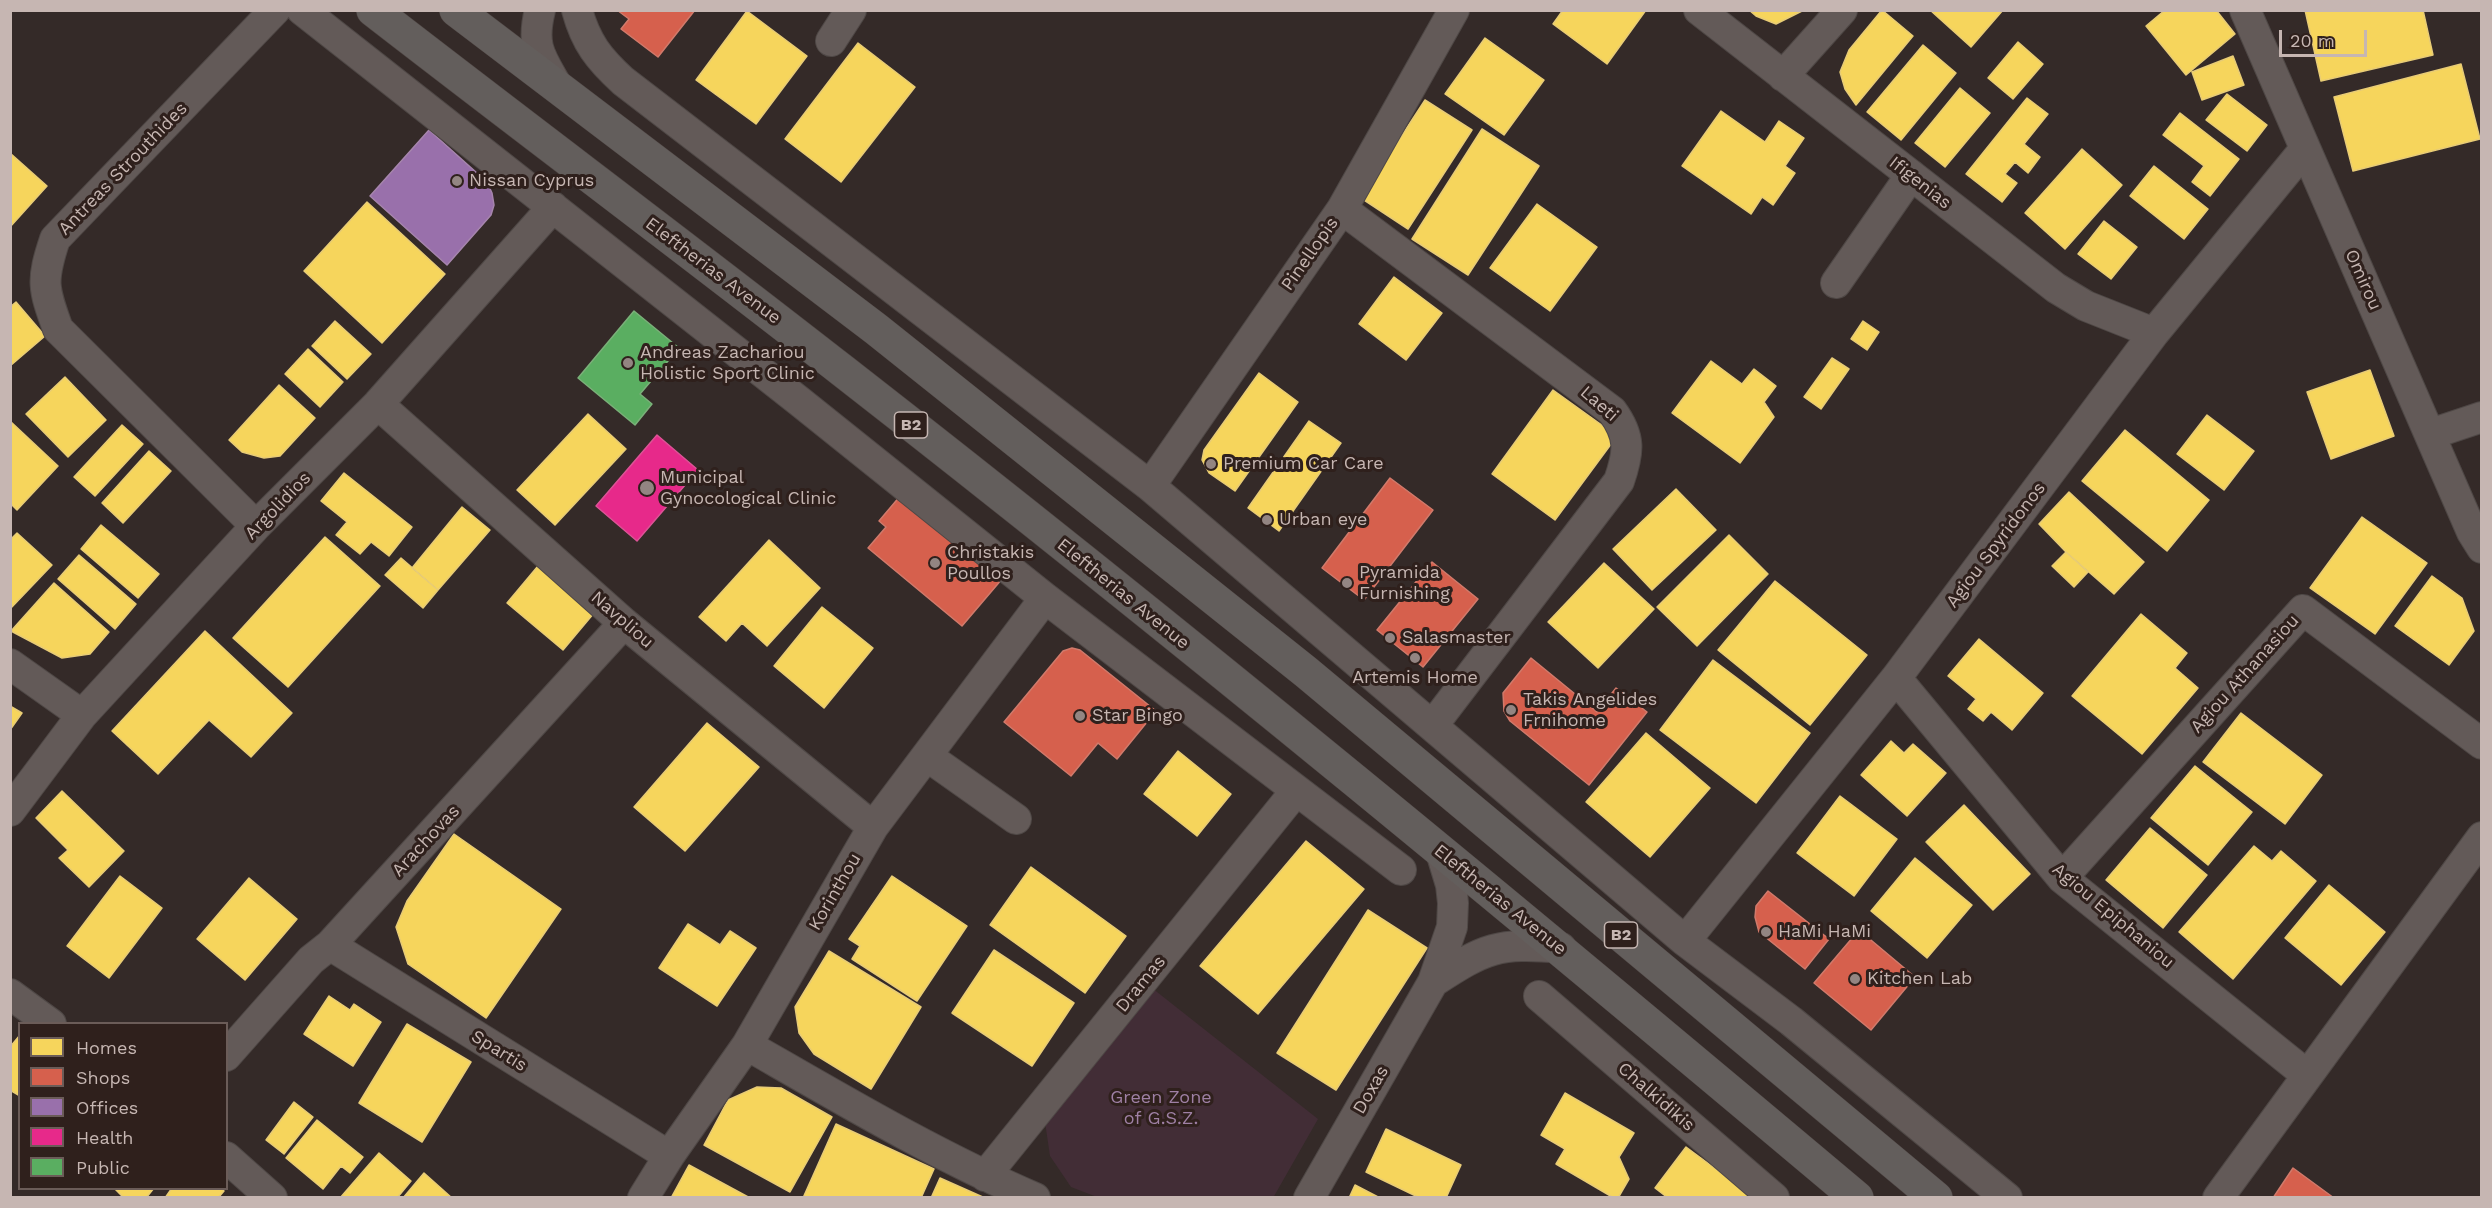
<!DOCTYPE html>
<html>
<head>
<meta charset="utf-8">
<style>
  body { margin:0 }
  #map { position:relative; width:2492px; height:1208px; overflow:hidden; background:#342a28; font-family:"Work Sans",sans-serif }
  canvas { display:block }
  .frame { position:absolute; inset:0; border:12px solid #c6b6b2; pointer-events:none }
  .legend { position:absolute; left:18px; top:1022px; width:210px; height:168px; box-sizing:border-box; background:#2f201c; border:2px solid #6b5c58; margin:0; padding:8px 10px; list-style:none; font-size:18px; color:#c6b6b2 }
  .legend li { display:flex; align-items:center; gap:12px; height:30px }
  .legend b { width:30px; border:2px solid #6b5c58 }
  .scale { position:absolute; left:2279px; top:30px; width:88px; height:27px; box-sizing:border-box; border:3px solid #c6b6b2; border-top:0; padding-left:8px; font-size:18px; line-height:21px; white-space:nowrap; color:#c6b6b2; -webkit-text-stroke:4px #2f201c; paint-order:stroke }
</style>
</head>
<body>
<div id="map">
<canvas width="2492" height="1208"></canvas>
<div class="frame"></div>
<ul class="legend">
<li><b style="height:16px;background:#f6d55c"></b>Homes</li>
<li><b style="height:16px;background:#d6604d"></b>Shops</li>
<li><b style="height:16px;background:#9970ab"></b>Offices</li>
<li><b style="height:16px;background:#e7298a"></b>Health</li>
<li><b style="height:16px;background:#5aae61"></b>Public</li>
</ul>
<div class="scale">20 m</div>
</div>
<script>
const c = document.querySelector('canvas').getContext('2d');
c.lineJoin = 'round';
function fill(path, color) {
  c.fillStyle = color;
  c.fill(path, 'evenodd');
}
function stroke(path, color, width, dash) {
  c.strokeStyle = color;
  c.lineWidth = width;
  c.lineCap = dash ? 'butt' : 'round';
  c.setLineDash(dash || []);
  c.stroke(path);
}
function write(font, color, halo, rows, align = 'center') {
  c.font = font + ' "Work Sans",sans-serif';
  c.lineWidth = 6;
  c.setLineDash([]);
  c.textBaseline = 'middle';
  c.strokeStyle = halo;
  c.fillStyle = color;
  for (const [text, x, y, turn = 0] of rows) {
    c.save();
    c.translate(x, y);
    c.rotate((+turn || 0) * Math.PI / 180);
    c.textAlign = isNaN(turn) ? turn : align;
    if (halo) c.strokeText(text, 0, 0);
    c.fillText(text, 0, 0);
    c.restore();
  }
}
fill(new Path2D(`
  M1152,988l166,131 -45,79 -176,-1 -26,-10 -21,-31 -5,-34z`), '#422d36');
const homes = new Path2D(`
  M1563,10h83l-39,54 -54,-40z
  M1749,10h55l-28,14 -20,-8z
  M1882,10l31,26 -57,69 -11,-16 -5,-17 9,-22z
  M1930,10h73l-32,37z
  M2165,10h51l19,24 -49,41 -40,-49z
  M2305,10h118l10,45 -112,26z
  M747,11l60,45 -51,68 -60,-44z
  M1485,38l59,42 -40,55 -59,-41z
  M2018,42l25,22 -30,35 -25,-21z
  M858,43l57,44 -74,95 -56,-43z
  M1923,45l33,28 -55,67 -34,-28z
  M2233,56l11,29 -42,15 -10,-28z
  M2461,64l19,75 -127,32 -19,-74z
  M1960,88l30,25 -45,54 -30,-24z
  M2227,94l40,31 -20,26 -41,-31z
  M2027,98l21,16 -24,30 16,13 -12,16 -13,-11 -10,12 12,9 -15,19 -36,-28z
  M1425,100l47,30 -64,99 -47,-31z
  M1721,111l44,31 14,-21 25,17 -19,28 10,7 -22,32 -11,-8 -11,17 -69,-48z
  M2180,113l59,46 -29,37 -18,-14 12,-16 -41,-31z
  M1482,129l57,37 -71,109 -56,-36z
  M2082,149l40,36 -57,64 -40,-36z
  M10,153l37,33 -37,41z
  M2154,166l54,43 -24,30 -54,-43z
  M367,202l78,72 -63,69 -78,-72z
  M1537,204l60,43 -47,64 -60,-43z
  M2104,221l33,26 -26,32 -33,-25z
  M1394,277l48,36 -36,47 -47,-36z
  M16,302l29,34 -35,30v-59z
  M335,321l36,33 -24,25 -35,-33z
  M1863,321l16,11 -12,18 -16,-11z
  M308,349l35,33 -23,25 -35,-33z
  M1832,358l17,11 -28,40 -17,-12z
  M1711,361l31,23 12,-15 22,17 -12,16 10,15 -34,46 -68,-50z
  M2370,370l24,66 -63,23 -24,-67z
  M1259,373l39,29 -63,89 -26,-18 -7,-13 2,-10z
  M65,377l41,43 -38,37 -42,-43z
  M279,385l36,33 -35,38 -16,2 -22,-6 -13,-12z
  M1553,390l64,46 -62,84 -63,-46z
  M588,414l38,35 -71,76 -38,-35z
  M2207,415l47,36 -30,39 -47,-36z
  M10,421l48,45 -41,44 -7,-7z
  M1309,421l32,22 -62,88 -31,-23z
  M122,425l21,19 -48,52 -21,-19z
  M2125,430l84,70 -42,51 -85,-70z
  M149,451l22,20 -48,52 -21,-20z
  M344,473l68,54 -23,29 -18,-14 -11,12 -24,-19 11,-13 -26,-21z
  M1676,489l40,41 -64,60 -39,-41z
  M2069,492l75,70 -30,32 -48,-42 -27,-28z
  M462,507l28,23 -52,60 -26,-22z
  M2362,517l65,46 -52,71 -65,-46z
  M101,525l58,49 -21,24 -57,-49z
  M17,533l35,32 -42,44v-69z
  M1729,535l39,39 -71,72 -40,-39z
  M325,537l55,49 -92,101 -55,-49z
  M769,540l51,48 -53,58 -25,-23 -16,18 -27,-24z
  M2066,552l22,20 -14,15 -22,-21z
  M79,555l57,49 -21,25 -57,-50z
  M401,558l37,32 -15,18 -38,-33z
  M1604,563l50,46 -56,59 -50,-46z
  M538,566l56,47 -31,37 -56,-47z
  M2432,576l30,22 12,33 -25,34 -54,-39z
  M1775,581l92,74 -57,70 -92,-75z
  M54,583l55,49 -19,22 -28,4 -51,-27z
  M822,607l51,41 -49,60 -50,-42z
  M2141,614l46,39 -12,15 23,20 -56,66 -70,-58z
  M205,631l87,82 -41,44 -42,-37 -51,54 -46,-43z
  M1979,639l64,54 -31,37 -21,-18 -8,9 -15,-12 8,-10 -28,-23z
  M1713,660l97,73 -54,70 -96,-73z
  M10,706l12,7 -12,17z
  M2241,713l81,62 -37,49 -82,-62z
  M707,723l52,44 -74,84 -51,-44z
  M1646,733l64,55 -60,69 -64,-55z
  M1891,741l13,12 9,-9 33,29 -39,43 -46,-41z
  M1178,751l53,43 -34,42 -53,-42z
  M2195,766l57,46 -44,53 -57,-47z
  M62,791l62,60 -35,36 -30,-29 9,-8 -32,-32z
  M1840,796l57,43 -43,57 -57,-43z
  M1964,805l66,69 -37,36 -67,-68z
  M2150,828l57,47 -44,53 -57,-48z
  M454,834l107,75 -75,109 -78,-54 -12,-37 11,-26z
  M1306,841l58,48 -106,125 -58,-48z
  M2254,846l18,15 9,-10 35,30 -83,98 -54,-47z
  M1915,858l57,47 -45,53 -56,-47z
  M1031,867l95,69 -41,57 -95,-68z
  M120,876l42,32 -53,70 -42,-32z
  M892,876l75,50 -50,75 -65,-42 8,-13 -11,-7z
  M249,878l48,41 -52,61 -48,-41z
  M2329,885l56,47 -44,53 -56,-47z
  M1368,910l59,38 -91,142 -59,-37z
  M688,924l32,21 10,-14 26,17 -39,58 -58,-38z
  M994,950l80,53 -42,63 -80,-53z
  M829,951l92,56 -50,82 -57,-35 -15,-21 -4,-26z
  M329,996l21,14 4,-6 27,18 -28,44 -49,-32z
  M407,1024l64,38 -49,80 -63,-39z
  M20,1035v61l-10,-6v-43z
  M757,1087l24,1 51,29 -42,75 -86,-47 24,-45z
  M1565,1093l69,40 -15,24 10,22 -11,19h-4l-58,-34 9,-15 -24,-14z
  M294,1102l19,15 -29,37 -18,-14z
  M317,1120l46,37 -13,16 -9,-7 -18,23 -37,-31z
  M836,1124l98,45 -13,29h-118z
  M1386,1129l75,36 -15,33h-26l-54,-26z
  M1686,1147l61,45 1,6h-80l-13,-10z
  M379,1153l32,28 -14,17h-57z
  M689,1165l61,33h-79z
  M424,1173l28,25h-49z
  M940,1178l45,20h-54z
  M1355,1185l25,13h-31z
  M114,1188h40l-8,10h-22z
  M172,1188h49l3,3 -6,7h-53z`);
fill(homes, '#f6d55c');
stroke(homes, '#e8cc76', 1.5);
const shops = new Path2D(`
  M617,10h78l-37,47 -37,-28 8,-10z
  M1390,478l43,32 -69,90 -42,-32z
  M901,495l101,84 -40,47 -94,-78 18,-21 -7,-6z
  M1432,562l46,37 -55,68 -46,-37z
  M1072,648l8,2 76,61 -39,48 -19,-16 -27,33 -67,-54 59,-71z
  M1531,658l66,54 19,-24 31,24 -58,73 -79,-64 -6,-10 -1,-18z
  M1768,891l61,48 -24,30 -46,-37 -4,-15 1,-11z
  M1859,930l56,47 -44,53 -57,-47z
  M2293,1168l41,30h-61z`);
fill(shops, '#d6604d');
stroke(shops, '#d17a6b', 1.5);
const offices = new Path2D(`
  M429,130l58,52 5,11 2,12 -3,10 -44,50 -77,-69z`);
fill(offices, '#9970ab');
stroke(offices, '#a685ad', 1.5);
const health = new Path2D(`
  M657,435l41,35 -61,71 -41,-35z`);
fill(health, '#e7298a');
stroke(health, '#dd5396', 1.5);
const public = new Path2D(`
  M634,311l45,37 -39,46 12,10 -17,21 -57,-47z`);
fill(public, '#5aae61');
stroke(public, '#7ab079', 1.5);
const minor = new Path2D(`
  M302,10l497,391 246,197 356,272
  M540,10c-9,36 0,46 17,76
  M577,10c9,33 22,49 46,71l527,405 535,455 106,80 216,177
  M1699,10l357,278 30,18 68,27
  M2245,10l227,522 10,16
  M831,41l20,-31
  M1783,76l59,-66
  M1342,209l270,202c19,26 17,41 7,70l-186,244
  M1836,283l75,-108
  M378,404l246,219 249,204
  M2431,434l51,-17
  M1150,486l192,-277 112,-199
  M256,526l-198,-197c-15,-41 -17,-48 -3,-90l220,-229
  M10,664l72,51
  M1896,678l166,200 245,197
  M927,756l89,63
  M10,811l72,-96 174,-189 122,-122 175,-197
  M2062,878l241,-268 179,134
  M1685,941l211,-263 258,-345 151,-184
  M330,945l339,211
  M1433,982c52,-34 65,-40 128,-34
  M10,994l41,30
  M1539,996l235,202
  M747,1045c94,54 188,110 288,153
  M226,1056l85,-96 19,-15 294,-322
  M226,1157l46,41
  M985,1176l310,-384
  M643,1198l26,-42 78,-111 126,-218 172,-229
  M1309,1198l124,-216 19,-55 1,-24 -2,-18 -10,-33
  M2218,1198l264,-361`);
const highway = new Path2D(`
  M373,10c156,121 314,239 470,361 344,268 680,546 1014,827
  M456,10l420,319 430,343 630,526`);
stroke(minor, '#4f4846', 32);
stroke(highway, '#504745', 34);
stroke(minor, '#635a58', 30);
stroke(highway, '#635e5c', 33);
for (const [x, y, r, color] of [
  [457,181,6,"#938582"],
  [628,363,6,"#938582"],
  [1211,464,6,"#938582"],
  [647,488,8,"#938582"],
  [1267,520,6,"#938582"],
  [935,563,6,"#938582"],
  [1347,583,6,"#938582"],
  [1390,638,6,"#938582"],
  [1415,658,6,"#938582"],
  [1511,710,6,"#938582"],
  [1080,716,6,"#938582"],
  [1766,932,6,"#938582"],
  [1855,979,6,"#938582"]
]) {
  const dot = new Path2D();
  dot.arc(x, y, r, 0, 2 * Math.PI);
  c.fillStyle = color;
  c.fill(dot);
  stroke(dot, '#2f201c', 2);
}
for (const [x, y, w] of [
  [911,425,33],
  [1621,935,33]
]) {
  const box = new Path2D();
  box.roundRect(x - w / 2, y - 13, w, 26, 4.5);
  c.fillStyle = '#2f201c';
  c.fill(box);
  stroke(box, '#c6b6b2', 1.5);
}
write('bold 16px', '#c6b6b2', null, [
  ["B2",911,425],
  ["B2",1621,935]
]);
write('18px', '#c6b6b2', '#2f201c', [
  ["Antreas Strouthides",123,169,-46],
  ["Ifigenias",1920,183,38],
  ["Pinellopis",1310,254,-55],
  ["Eleftherias Avenue",713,271,37],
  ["Omirou",2363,280,66],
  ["Laeti",1599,404,41],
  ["Argolidios",278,506,-46],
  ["Agiou Spyridonos",1996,545,-53],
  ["Eleftherias Avenue",1123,594,39],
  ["Navpliou",622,620,41],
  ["Agiou Athanasiou",2245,674,-48],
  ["Arachovas",426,841,-47],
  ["Korinthou",835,892,-60],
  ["Eleftherias Avenue",1500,900,39],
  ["Agiou Epiphaniou",2113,916,40],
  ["Dramas",1141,984,-51],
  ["Spartis",499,1051,32],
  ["Doxas",1371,1090,-60],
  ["Chalkidikis",1656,1097,41]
]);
write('18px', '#c6b6b2', '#2f201c', [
  ["Nissan Cyprus",469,181],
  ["Andreas Zachariou",640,353],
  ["Holistic Sport Clinic",640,374],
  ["Premium Car Care",1223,464],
  ["Municipal",660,478],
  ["Gynocological Clinic",660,499],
  ["Urban eye",1279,520],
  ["Christakis",947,553],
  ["Poullos",947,574],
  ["Pyramida",1359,573],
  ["Furnishing",1359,594],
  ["Salasmaster",1402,638],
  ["Artemis Home",1415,678,"center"],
  ["Takis Angelides",1523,700],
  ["Frnihome",1523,721],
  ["Star Bingo",1092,716],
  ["HaMi HaMi",1778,932],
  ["Kitchen Lab",1867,979]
], 'left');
write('18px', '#9f80a5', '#2f201c', [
  ["Green Zone",1161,1098],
  ["of G.S.Z.",1161,1119]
]);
</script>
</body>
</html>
